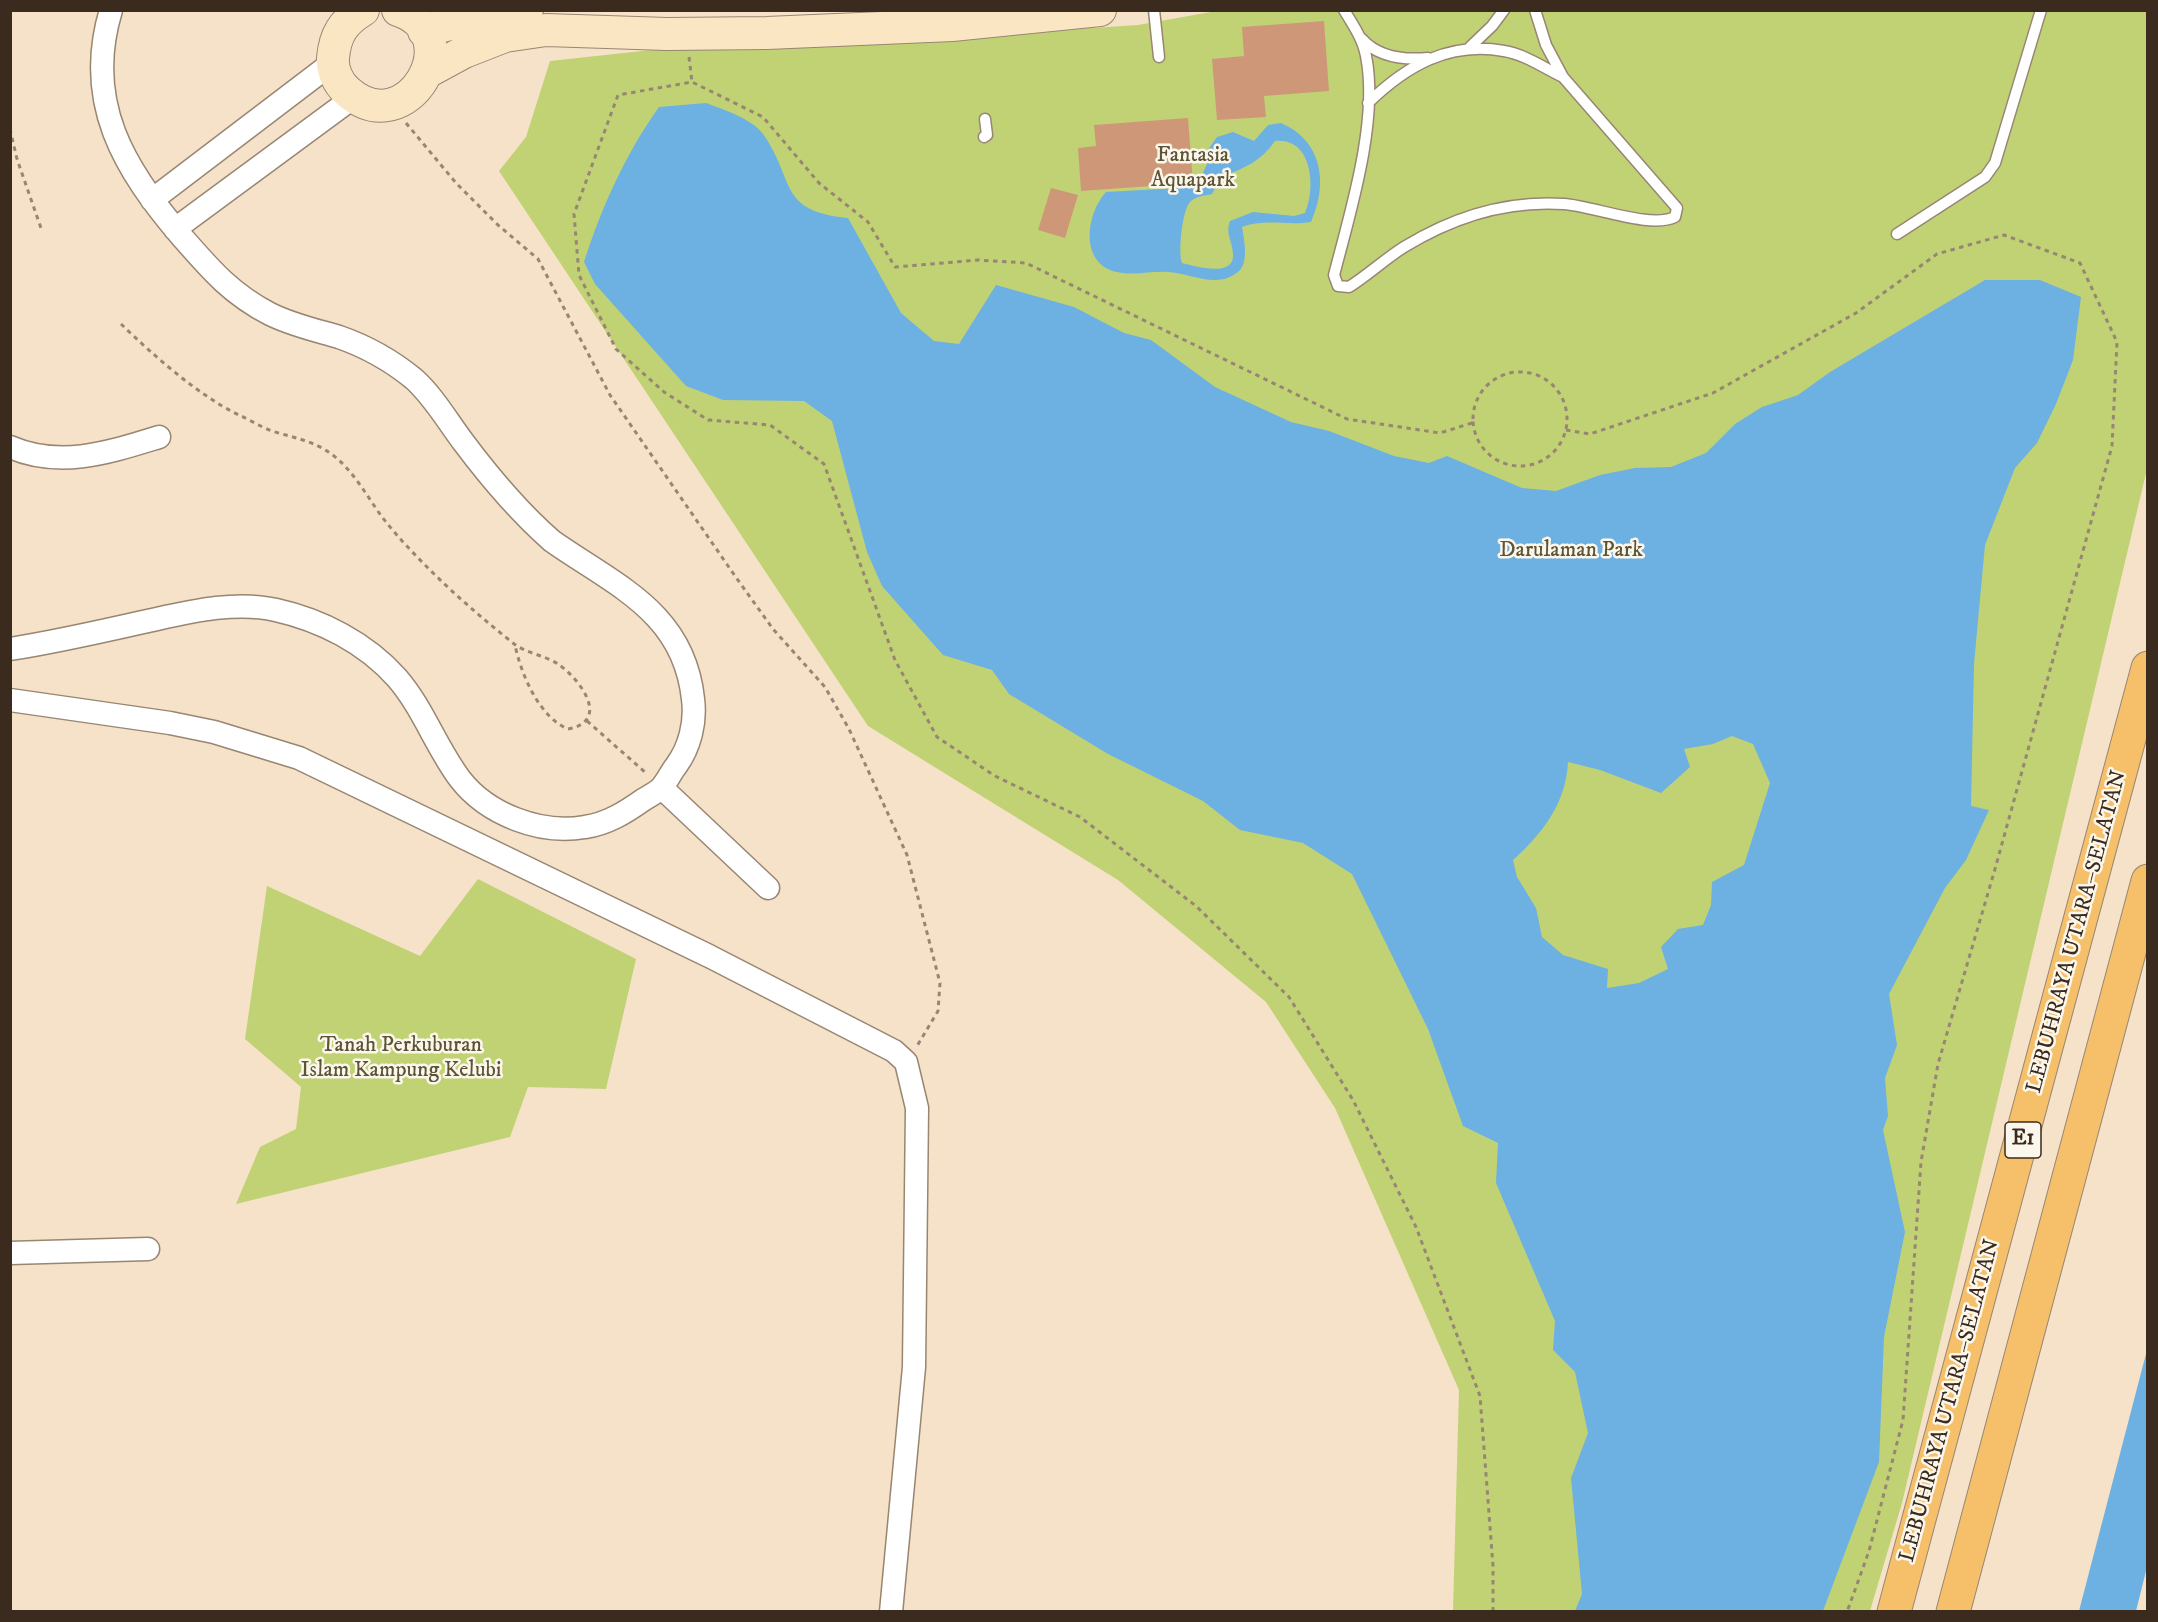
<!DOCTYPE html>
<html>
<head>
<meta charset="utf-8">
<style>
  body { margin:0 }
  #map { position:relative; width:2158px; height:1622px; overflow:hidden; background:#f5e2c8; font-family:"IM FELL DW Pica",serif }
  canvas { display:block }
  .frame { position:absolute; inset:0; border:12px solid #3b2a1e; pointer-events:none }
</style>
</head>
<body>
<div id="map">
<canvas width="2158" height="1622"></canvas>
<div class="frame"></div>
</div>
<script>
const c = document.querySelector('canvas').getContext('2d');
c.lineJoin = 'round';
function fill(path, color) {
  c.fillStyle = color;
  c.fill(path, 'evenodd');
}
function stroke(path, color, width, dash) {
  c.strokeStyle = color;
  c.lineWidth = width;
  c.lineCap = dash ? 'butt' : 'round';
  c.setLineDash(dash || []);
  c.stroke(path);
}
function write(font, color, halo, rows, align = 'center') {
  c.font = font + ' "IM FELL DW Pica",serif';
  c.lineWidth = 5;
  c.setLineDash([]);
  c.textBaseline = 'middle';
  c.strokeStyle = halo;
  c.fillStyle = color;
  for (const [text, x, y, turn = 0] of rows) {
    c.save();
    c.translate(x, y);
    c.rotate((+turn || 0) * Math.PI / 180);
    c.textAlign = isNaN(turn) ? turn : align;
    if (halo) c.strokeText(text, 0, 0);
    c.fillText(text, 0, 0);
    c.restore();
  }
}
fill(new Path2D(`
  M1222,10l925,1v458l-245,1034 -32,108h-417l6,-221 -124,-282 -69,-106 -148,-122 -250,-154 -369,-555 27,-34 24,-76 138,-15 110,1 340,-22z
  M478,879l158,80 -30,130 -78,-2 -18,50 -274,67 24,-57 36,-18 5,-42 -56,-48 22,-153 153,70z`), '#c1d275');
fill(new Path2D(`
  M706,103c18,7 45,15 57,31 33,47 14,77 85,84l53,95 33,28 25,3 37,-59 78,22 50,26 27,7 64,47 76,35 38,9 65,25 35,7 18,-7 75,32 34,3 44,-16 35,-7 36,-1 35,-14 29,-29 27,-17 36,-12 32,-23 155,-92h55l41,17 -8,63 -17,44 -19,39 -22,25 -30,77 -11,119 -3,142 18,4 -23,50 -21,28 -56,106 8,51 -12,33 3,38 -5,14 22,102 -21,105 -5,125 -56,149h-248l7,-17 -11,-116 17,-45 -13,-61 -22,-22 2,-29 -59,-138 2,-40 -35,-17 -35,-97 -76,-155 -49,-31 -63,-13 -37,-29 -95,-47 -99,-60 -17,-24 -49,-15 -61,-69 -15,-34 -35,-131 -28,-20 -81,-1 -37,-14 -91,-102 -11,-22c17,-54 42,-109 75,-155zM1732,736l21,8 17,39 -26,82 -32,17 -1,23 -8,20 -25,4 -17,18 7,22 -29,14 -32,5 1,-19 -45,-14 -21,-18 -6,-29 -19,-31 -4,-17c30,-27 53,-57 55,-98l32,8 61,23 29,-26 -6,-18 29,-5z
  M1281,123c42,18 47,61 30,99 -23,4 -47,-4 -69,5 2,12 7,35 -3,44 -21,19 -49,2 -71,1 -18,-1 -33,4 -51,0 -38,-8 -31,-58 -11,-80l90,-5 12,-25 -1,-11 10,-14 16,-5 21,9 14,-16zM1275,141c38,-4 41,48 30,72l-11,3 -41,-4 -23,9c-5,13 3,21 3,34 1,23 -39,11 -51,8 -4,-10 0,-53 8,-61 6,-6 14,-6 22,-8l10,-18c22,-7 39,-15 53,-35z
  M2147,1350v217l-11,44h-57z`), '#6db0e2');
fill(new Path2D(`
  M1324,21l5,70 -65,5 2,21 -49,3 -5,-61 32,-3 -2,-29z
  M1188,118l5,65 -112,8 -3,-43 18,-2 -2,-21z
  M1051,188l27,7 -13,43 -27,-8z`), '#ce9778');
const lane = new Path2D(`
  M1154,10l5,47
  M1344,10c9,15 19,29 22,46 13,64 -16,157 -32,219l4,11 11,1c19,-12 36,-28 55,-40 49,-30 102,-47 160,-43 29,2 86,25 111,13l2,-9 -114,-131 -17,-32 -11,-35
  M1362,39c16,18 43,21 66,19
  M1470,47l22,-21 12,-16
  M1368,103c38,-37 81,-62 136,-52 20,3 40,17 59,26
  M984,137l3,-2 -2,-16
  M1897,234l88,-57 10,-14 46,-153`);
const street = new Path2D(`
  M152,200l180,-137
  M175,229l179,-132
  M10,447c51,22 100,5 149,-10
  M10,649c45,-7 89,-17 133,-27 42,-9 90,-22 133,-12 45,10 90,33 121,68 26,30 39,69 63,101 27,35 80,56 125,48 22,-3 41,-15 58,-27 6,-4 13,-7 18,-12 6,-6 10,-16 15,-22 14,-19 20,-44 17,-67 -9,-87 -77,-113 -141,-158 -33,-29 -61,-62 -88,-98 -16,-21 -30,-46 -50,-64 -22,-18 -49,-33 -75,-42 -24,-7 -47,-12 -69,-23 -39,-20 -60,-45 -88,-77 -58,-68 -99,-135 -71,-227
  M10,700l160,23 44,9 85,26 410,198 185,95 12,11 11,46 -3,259 -23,245
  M662,788l106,100
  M10,1253l138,-4`);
const secondary = new Path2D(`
  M363,10c-20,12 -28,25 -30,48 -1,12 5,25 14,33 60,54 124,-57 51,-81
  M424,31l44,-12 59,-9
  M429,71l35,-19 41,-16 41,-6 121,4 100,-1 185,-8 148,-15`);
const highway = new Path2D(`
  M1894,1612l254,-944
  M1953,1612l195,-731`);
stroke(lane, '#988673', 13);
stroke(street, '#988673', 25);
stroke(secondary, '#988673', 34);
stroke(highway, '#988673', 35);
stroke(new Path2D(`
  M689,57l3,25
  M406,123l50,60 42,42 40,34 72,136 125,181 38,53 52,58 24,42 58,126 33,128 -2,28 -21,35
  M10,129l7,30 24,69
  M121,324c32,31 78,72 118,91 11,5 22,12 33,16 19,6 38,9 55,20 24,15 39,44 55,66 14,18 30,35 46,51 27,27 55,51 85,75 12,10 31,12 45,21 21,14 54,57 10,65 -29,-12 -47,-55 -53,-84
  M1473 419a47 47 0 1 1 94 0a47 47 0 1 1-94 0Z
  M1472,423l-32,10 -93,-14 -321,-156 -48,-3 -83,7 -27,-45 -49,-39 -56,-66 -71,-35 -74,13 -44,119 5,61 37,74 48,43 44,28 62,5 54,39 71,196 42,77 58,39 85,41 116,89 93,91 64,103 63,127 64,169 13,170v46
  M1566,430l24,4 123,-41 143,-80 81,-59 67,-19 76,28 37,79 -5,104 -117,423 -57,195 -17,98 -18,258 -34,131 -22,61
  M587,721l59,52`), '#988673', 3, [4.5, 4.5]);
stroke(lane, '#fff', 10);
stroke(street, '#fff', 22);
stroke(secondary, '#fbe6c4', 32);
stroke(highway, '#f6c06b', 33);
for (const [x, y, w] of [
  [2023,1140,36]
]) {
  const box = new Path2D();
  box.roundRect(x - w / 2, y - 18, w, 36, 4.5);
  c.fillStyle = '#fbf7ec';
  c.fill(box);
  stroke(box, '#3b2a1e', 1.5);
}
write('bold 21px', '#3b2a1e', null, [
  ["E1",2023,1140]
]);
write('22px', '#5c5434', '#fbf7ec', [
  ["Fantasia",1193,156],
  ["Aquapark",1193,181],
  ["Darulaman Park",1571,551],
  ["Tanah Perkuburan",401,1046],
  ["Islam Kampung Kelubi",401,1071]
]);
write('22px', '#3b2a1e', '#fbf7ec', [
  ["LEBUHRAYA UTARA–SELATAN",2078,932,-75],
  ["LEBUHRAYA UTARA–SELATAN",1951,1401,-75]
]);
</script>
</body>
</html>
